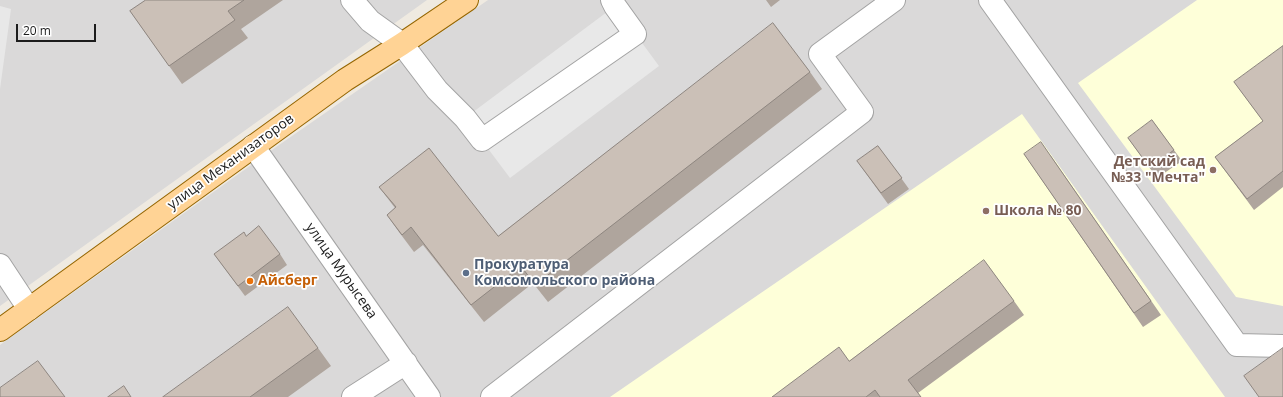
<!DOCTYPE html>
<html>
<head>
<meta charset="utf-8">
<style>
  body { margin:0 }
  #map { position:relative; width:1283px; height:397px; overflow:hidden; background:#efeae1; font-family:"Open Sans",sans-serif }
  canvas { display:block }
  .scale { position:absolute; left:16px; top:24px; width:80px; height:18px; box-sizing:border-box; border:2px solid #1c1c1c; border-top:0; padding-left:5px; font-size:12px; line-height:14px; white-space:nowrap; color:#1c1c1c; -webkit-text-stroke:3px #fff; paint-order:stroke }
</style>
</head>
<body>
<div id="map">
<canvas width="1283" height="397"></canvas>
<div class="scale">20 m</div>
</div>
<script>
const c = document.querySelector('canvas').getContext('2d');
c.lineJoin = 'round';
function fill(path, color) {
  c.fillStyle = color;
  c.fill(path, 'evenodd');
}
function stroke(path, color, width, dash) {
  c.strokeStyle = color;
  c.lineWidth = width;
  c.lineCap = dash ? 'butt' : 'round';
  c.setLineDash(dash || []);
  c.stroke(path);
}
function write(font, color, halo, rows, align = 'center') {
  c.font = font + ' "Open Sans",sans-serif';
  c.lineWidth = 3.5;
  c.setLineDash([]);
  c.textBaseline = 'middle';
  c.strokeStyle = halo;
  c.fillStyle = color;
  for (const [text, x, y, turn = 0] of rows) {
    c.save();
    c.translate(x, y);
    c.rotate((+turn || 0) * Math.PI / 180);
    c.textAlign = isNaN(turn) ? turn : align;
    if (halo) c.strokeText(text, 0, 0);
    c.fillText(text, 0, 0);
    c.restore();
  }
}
fill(new Path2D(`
  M0,0h427l-427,306z
  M488,0h795v397h-1283v-52l279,-200z`), '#dad9d9');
fill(new Path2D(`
  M1197,0h86v306l-47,-9 -158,-214z
  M1022,114l203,283h-615l129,-89z`), '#feffd9');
fill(new Path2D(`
  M0,6l11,3 -11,80z
  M615,6l44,60 -149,112 -45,-60z`), '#e8e8e8');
const minor = new Path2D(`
  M352,0l18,21 32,23 35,46 28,28 17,22 153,-106 -20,-28 -3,-6
  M990,0l247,345 46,1
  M253,146l176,251
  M0,265l29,44
  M353,397l53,-34
  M492,397l370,-285 -42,-58 74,-54`);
const major = new Path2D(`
  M0,330l345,-250 57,-36 65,-44`);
stroke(minor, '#a3a3a3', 24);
stroke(major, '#946500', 24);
stroke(minor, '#fff', 22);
stroke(major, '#ffd395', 22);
fill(new Path2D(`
  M146,0h137l-42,29 7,9 -66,46 -52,-73z
  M766,0h14l-9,7z
  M1283,46v141l-29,23 -39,-53 48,-36 -29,-39z
  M810,72l12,17 -274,213 -15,-19 -49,39 -61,-77 -9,7 -15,-20 -12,-17 8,-7 -16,-21 119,49z
  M1152,120l30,41 -25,17 -29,-40z
  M878,146l31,43 -21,15 -31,-43z
  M1024,154l27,2 110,159 -18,12z
  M214,254h66l7,11 -42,31z
  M1014,301l10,14 -106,78 3,4h-149l77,-36z
  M318,348l13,18 -43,31h-125z`), '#afa59d');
const building = new Path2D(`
  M146,0h98l-16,11 7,9 -66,46 -39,-55z
  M773,23l37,49 -275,213 -14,-19 -50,39 -60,-78 -9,8 -15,-20 9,-8 -17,-20 50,-39 69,88z
  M1283,46v125l-36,28 -32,-42 48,-36 -29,-39z
  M1152,120l22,30 -24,18 -22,-30z
  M1041,142l110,159 -17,12 -110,-159z
  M878,146l24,32 -21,15 -24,-32z
  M259,226l21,28 -42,32 -24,-32 30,-22 2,4z
  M984,260l30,41 -106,79 13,17h-41l-5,-7 -9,7h-94l67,-50 10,14z
  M288,307l30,41 -68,49h-87z
  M1283,348v49h-24l-15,-21z
  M38,361l27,36h-65v-9z
  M124,386l7,11h-23z`);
fill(building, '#cbc0b7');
stroke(building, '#8e8680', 1);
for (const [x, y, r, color] of [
  [1213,170,4,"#8d6e63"],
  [986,211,4,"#8d6e63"],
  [466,273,4,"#5c6f8a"],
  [250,281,4,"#e8710a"]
]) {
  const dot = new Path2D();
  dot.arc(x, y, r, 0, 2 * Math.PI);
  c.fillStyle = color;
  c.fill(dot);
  stroke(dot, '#fff', 1.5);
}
write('14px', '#1c1c1c', '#fff', [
  ["улица Механизаторов",231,162,-36],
  ["улица Мурысева",341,271,55]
]);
write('bold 14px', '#785e54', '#fff', [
  ["Детский сад",1205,162],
  ["№33 \"Мечта\"",1205,178],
  ["Школа № 80",994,211,"left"]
], 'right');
write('bold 14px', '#4e5e75', '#fff', [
  ["Прокуратура",474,265],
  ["Комсомольского района",474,281]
], 'left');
write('bold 14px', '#c56008', '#fff', [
  ["Айсберг",258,281]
], 'left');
</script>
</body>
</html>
